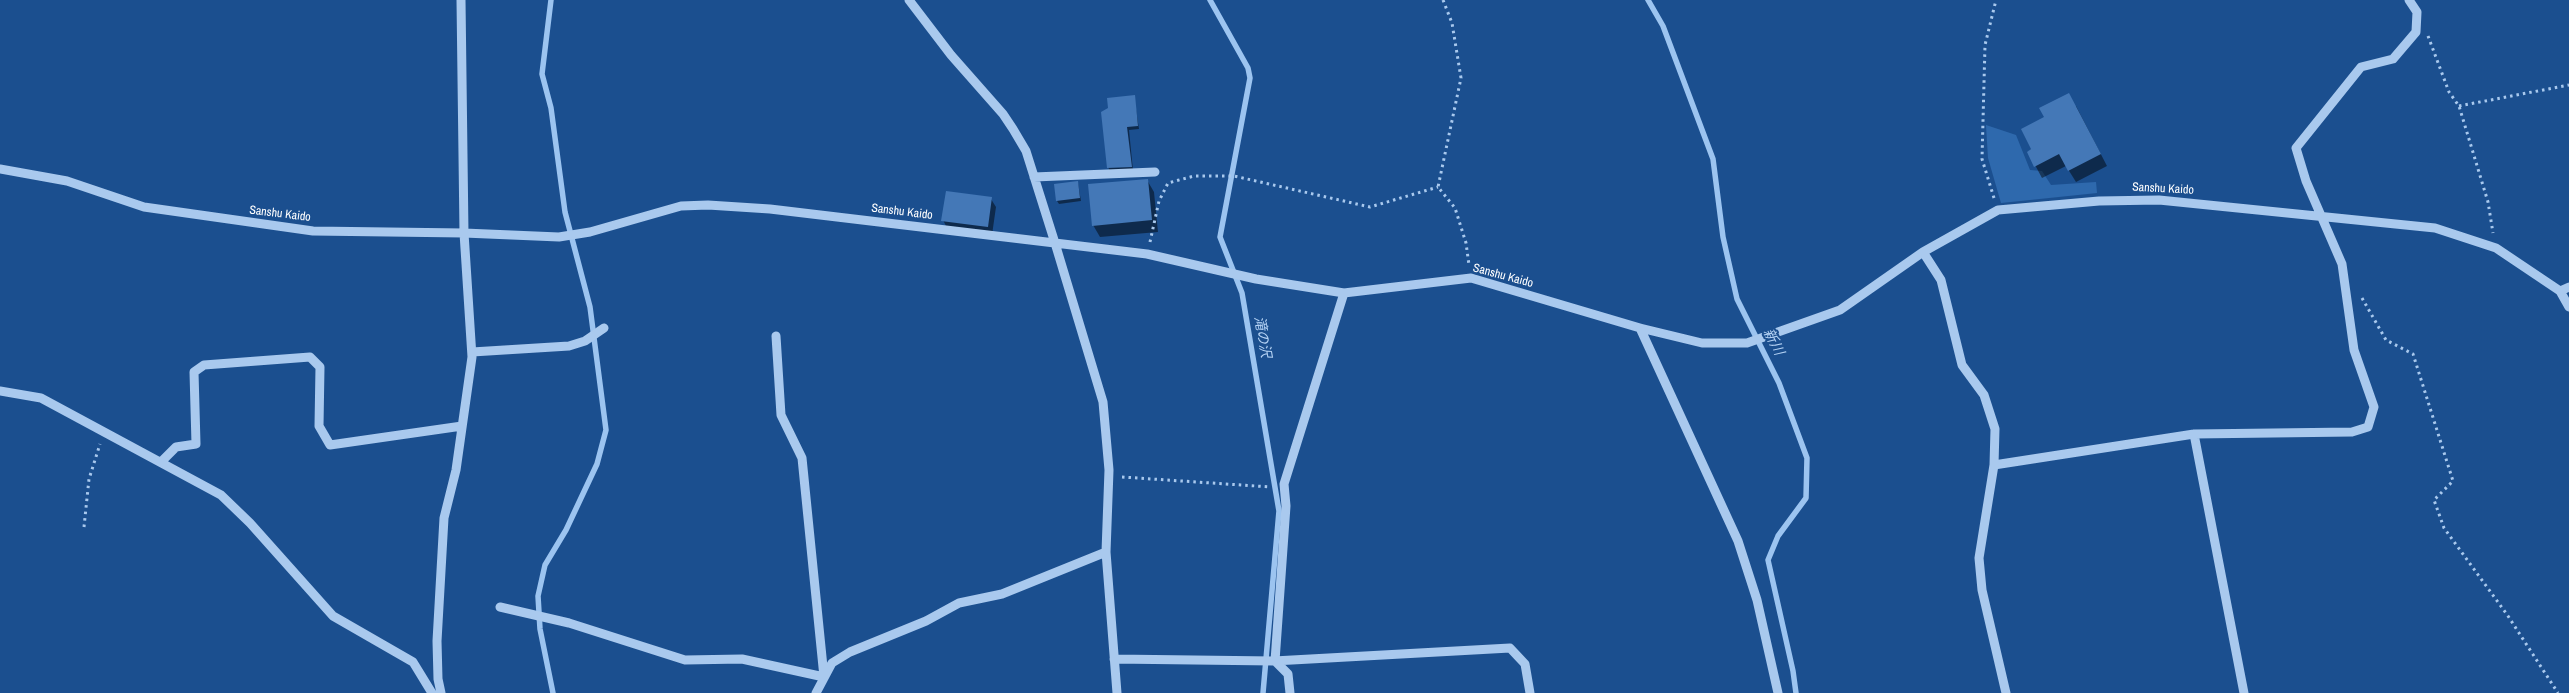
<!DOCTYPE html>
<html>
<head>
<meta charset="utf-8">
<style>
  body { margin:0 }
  canvas { display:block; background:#1b4f8f }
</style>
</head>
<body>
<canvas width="2569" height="693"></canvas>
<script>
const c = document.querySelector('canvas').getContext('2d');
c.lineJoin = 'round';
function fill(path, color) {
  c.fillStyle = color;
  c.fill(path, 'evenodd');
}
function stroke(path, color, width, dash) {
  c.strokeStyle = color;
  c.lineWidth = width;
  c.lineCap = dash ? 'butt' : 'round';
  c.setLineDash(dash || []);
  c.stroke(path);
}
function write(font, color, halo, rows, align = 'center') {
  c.font = font + ' "Archivo Narrow","Noto Sans JP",sans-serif';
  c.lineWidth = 4;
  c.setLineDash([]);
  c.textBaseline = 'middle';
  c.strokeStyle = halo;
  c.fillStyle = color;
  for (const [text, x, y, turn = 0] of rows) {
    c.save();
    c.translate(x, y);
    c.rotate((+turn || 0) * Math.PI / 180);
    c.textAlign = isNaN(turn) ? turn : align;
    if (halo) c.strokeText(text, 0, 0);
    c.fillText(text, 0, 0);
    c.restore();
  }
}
fill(new Path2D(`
  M1986,125l30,10 14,35 12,1 9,14 45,-3 1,11 -96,10 -13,-45z`), '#2e69ad');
fill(new Path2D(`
  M1134,96l5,33 -10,1 4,40 -23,1 -2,-4z
  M2076,106l31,60 -31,16 -10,-16 -24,12 -14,-26z
  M1147,180l7,12 4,40 -58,5 -7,-12z
  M1078,183l3,18 -22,3 -2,-3z
  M991,199l5,8 -4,28 -45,-7 -4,-8z`), '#0007');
stroke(new Path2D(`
  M551,0l-9,74 9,34 14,104 25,95 16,123 -9,34 -31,66 -21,35 -7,31 2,33 13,64
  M1210,0l38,68 2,10 -30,159 22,56 37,218 -16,182
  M1648,0l15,26 50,133 10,78 14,62 42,84 28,75 -1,40 -28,38 -10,24 25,111 3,22`), '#9cc4f0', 5.5);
fill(new Path2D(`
  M2069,93l32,61 -33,17 -9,-17 -25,13 -7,-15 4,-3 -10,-20 23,-12 -5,-9z
  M1135,95l3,31 -11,1 5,40 -25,1 -6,-56 7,-4 -1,-10z
  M1148,179l4,41 -60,6 -4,-42z
  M1078,181l2,17 -24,3 -2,-17z
  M946,191l46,6 -4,30 -47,-6z`), '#4478b7');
stroke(new Path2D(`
  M1443,0l9,23 9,55 -23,109 17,21 11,35 3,22
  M2428,36l21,56 10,14 29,96 5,31
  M2459,106l110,-21
  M1994,198l-12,-39 3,-114 11,-45
  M1150,242l9,-41 9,-18 26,-7h40l136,31 68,-20
  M2362,298l24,42 27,14 40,127 -19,19 10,28 64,88 50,77
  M1122,477l149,10
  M84,527l5,-48 11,-35`), '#a9c9ee', 3, [2.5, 4]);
stroke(new Path2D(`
  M909,0l42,55 52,59 10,15 13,22 29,92 48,159 6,68 -3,82 11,141
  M0,169l67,12 77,26 169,24 151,2 95,4 31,-5 91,-26 27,-1 62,4 377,45 109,25 88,14 127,-15 169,50 62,15h45l93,-33 83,-58 75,-42 101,-9 60,-1 276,28 61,20 64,43 9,16
  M1034,177l121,-5
  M1923,252l18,28 21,85 22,30 11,34 -1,36 -15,93 3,32 24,103
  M2560,291l9,-4
  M1640,328l98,213 19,59 21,93
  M472,352l97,-6 16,-5 19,-13
  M0,391l41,7 180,97 29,28 83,93 80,46 19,31
  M2194,434l50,259
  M161,462l15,-15 20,-3 -2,-72 10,-7 106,-8 10,10 -1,59 11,19 132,-19
  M1994,465l200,-31 158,-2 16,-5 6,-20 -20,-57 -12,-86 -36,-83 -10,-33 65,-81 32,-8 23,-27 1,-20 -8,-12
  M500,607l69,16 116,37 57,-1 82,18 -22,-219 -21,-43 -5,-79
  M1114,659l160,2 236,-13 15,16 5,29
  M441,693l-3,-14 -1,-38 7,-123 12,-48 16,-113 -8,-124 -3,-233
  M816,693l16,-30 18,-11 76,-31 33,-18 43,-9 104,-42
  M1290,693l-2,-19 -13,-13 11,-155 -2,-22 60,-191`), '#a9c9ee', 9);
write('12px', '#fff', '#1b4f8f', [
  ["Sanshu Kaido",2163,189,3],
  ["Sanshu Kaido",902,212,7],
  ["Sanshu Kaido",280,214,7],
  ["Sanshu Kaido",1503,276,15]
]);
write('italic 14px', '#b5d3f5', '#1b4f8f', [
  ["滝の沢",1262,337,80],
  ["新川",1773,342,63]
]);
</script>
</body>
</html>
